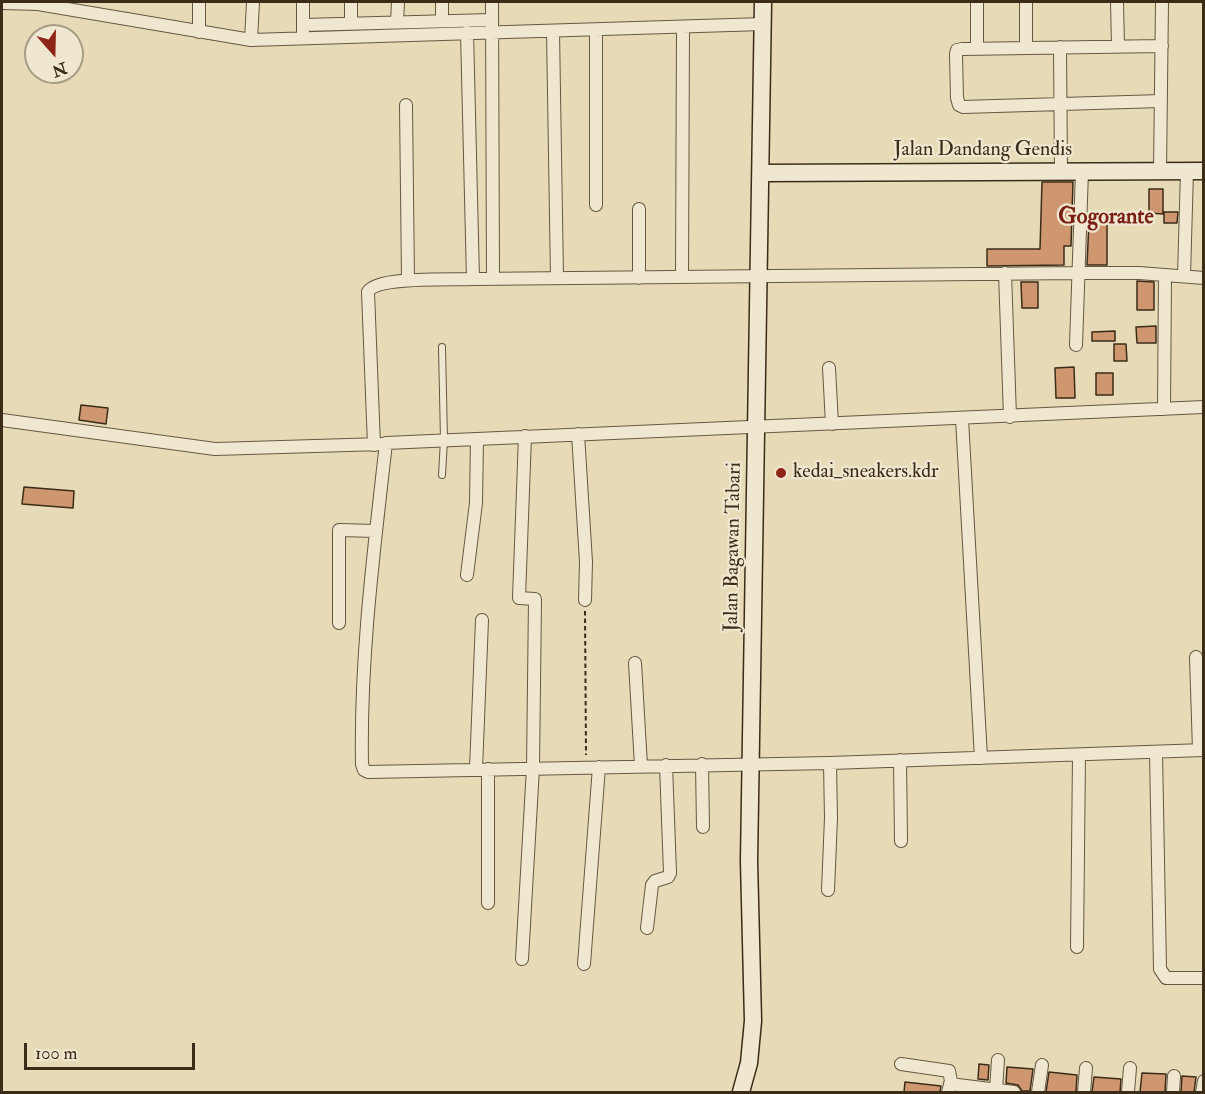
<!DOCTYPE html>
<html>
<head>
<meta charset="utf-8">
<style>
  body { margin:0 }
  #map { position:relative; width:1205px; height:1094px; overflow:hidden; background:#e7dab7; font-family:"IM FELL Double Pica",serif }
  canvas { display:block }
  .frame { position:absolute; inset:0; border:3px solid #3b2c18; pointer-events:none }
  .north { position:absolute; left:24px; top:24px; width:60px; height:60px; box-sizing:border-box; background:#efe7d0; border:2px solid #a79c86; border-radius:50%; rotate:160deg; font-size:16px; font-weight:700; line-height:24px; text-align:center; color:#3b2c18 }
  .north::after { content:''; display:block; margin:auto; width:21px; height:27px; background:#8f2418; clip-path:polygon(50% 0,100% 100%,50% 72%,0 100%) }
  .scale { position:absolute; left:24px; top:1043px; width:171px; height:27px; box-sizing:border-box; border:3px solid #3b2c18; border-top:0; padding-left:8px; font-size:18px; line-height:21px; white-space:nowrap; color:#3b2c18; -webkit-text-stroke:4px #efe7d0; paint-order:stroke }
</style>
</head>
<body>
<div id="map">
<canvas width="1205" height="1094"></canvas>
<div class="frame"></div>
<div class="north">N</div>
<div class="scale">100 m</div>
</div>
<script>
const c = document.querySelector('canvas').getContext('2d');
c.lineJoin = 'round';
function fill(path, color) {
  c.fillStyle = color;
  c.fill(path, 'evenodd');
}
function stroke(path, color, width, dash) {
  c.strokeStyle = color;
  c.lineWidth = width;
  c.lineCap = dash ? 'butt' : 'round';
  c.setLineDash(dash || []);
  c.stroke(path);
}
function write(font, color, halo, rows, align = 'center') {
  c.font = font + ' "IM FELL Double Pica",serif';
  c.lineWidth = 4.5;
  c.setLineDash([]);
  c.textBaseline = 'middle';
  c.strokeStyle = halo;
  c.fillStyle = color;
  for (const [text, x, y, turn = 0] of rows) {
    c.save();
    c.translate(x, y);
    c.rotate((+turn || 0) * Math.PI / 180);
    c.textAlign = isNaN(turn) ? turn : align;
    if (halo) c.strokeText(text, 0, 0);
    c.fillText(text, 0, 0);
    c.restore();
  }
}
const building = new Path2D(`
  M1042,182h31l-2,64h-7v19l-77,1v-17h53z
  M1149,189h14v25l-14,-1z
  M1164,212h14l-1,11h-13z
  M1089,221h18v44h-20z
  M1137,281l17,1v28h-17z
  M1021,282h17v26h-16z
  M1156,326v17h-19l-1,-16z
  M1115,331v10h-23v-9z
  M1114,344h12l1,17h-13z
  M1074,367l1,31h-19l-1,-30z
  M1096,373h17v22h-17z
  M81,405l27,3 -2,16 -27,-4z
  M24,487l50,4 -1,17 -51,-4z
  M979,1064l10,1 -1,15 -10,-1z
  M1007,1067l26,2 -3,22h-8l-4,-6 -12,-2z
  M1049,1072l28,3 -1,17h-30z
  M1142,1073l24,1 -1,18h-25z
  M1182,1076l14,1 -2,15h-13z
  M1094,1077l27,2 -1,13h-28z
  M905,1082l36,4 -1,6h-36z`);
fill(building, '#ce976f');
stroke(building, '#3b2c18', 1.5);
const lane = new Path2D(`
  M442,347l2,93 -2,35`);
const street = new Path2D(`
  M303,2v30
  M351,2v20
  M492,2l1,277
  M1117,2l1,44
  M2,3l36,1 213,36 512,-16
  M442,20v-18
  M397,22l1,-20
  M303,25l188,-5
  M553,31l4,247
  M596,31v174
  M199,32v-30
  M467,32l6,247
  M251,40l2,-38
  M1026,47v-45
  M1060,47l1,125
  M977,49v-47
  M1161,101l-198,6 -4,-2 -2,-7 -1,-44 1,-4 5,-1 200,-3
  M406,105l2,175
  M1160,171l2,-169
  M639,209v69
  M1005,273l5,144
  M1184,276l3,-105
  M682,277l1,-250
  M1076,345l6,-174
  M829,368l3,56
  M1204,407l-818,36c-12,107 -26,214 -24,321l2,6 4,2 462,-9 374,-13
  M1164,409l1,-134
  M962,419l19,339
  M2,420l213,29 167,-5
  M578,434l8,128 -1,38
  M374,445l-6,-153c8,-16 85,-12 105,-13l605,-6h61l65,5
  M467,575l9,-72 1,-64
  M339,623v-93l37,1
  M1196,657l3,93
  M635,663l6,103
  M1156,752l4,217 6,9h38
  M900,760l1,81
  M702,764l1,63
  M476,769l6,-149
  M488,769v134
  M828,890l3,-72 -1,-55
  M647,928l5,-43 3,-4 13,-4 2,-4 -4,-108
  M1077,947l2,-191
  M522,959l11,-191 2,-169 -16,-1 6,-162
  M584,964l15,-197
  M901,1064l48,7 2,10 -3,11
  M950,1084l64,8
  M996,1090l2,-30
  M1038,1092l4,-27
  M1084,1092l2,-24
  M1128,1092l2,-24
  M1173,1092l1,-16
  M1202,1092l2,-11`);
const secondary = new Path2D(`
  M762,173l442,-2
  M741,1092l8,-29 4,-42 -4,-160 14,-859`);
stroke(lane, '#665840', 8);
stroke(street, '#665840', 14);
stroke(secondary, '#3b2c18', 19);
stroke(new Path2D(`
  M585,611l1,144`), '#3b2c18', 2, [4.5, 3]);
stroke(lane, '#efe7d0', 6);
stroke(street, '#efe7d0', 12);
stroke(secondary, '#efe7d0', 16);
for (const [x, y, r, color] of [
  [781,473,6,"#8f2418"]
]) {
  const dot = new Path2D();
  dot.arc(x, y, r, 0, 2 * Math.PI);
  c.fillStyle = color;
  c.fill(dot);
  stroke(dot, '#efe7d0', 2);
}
write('20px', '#3b2c18', '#efe7d0', [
  ["Jalan Dandang Gendis",983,151],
  ["Jalan Bagawan Tabari",734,547,-89]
]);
write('20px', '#3b2c18', '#efe7d0', [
  ["kedai_sneakers.kdr",793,473]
], 'left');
write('bold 22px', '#7a1f14', '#efe7d0', [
  ["Gogorante",1106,218]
]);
</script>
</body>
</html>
